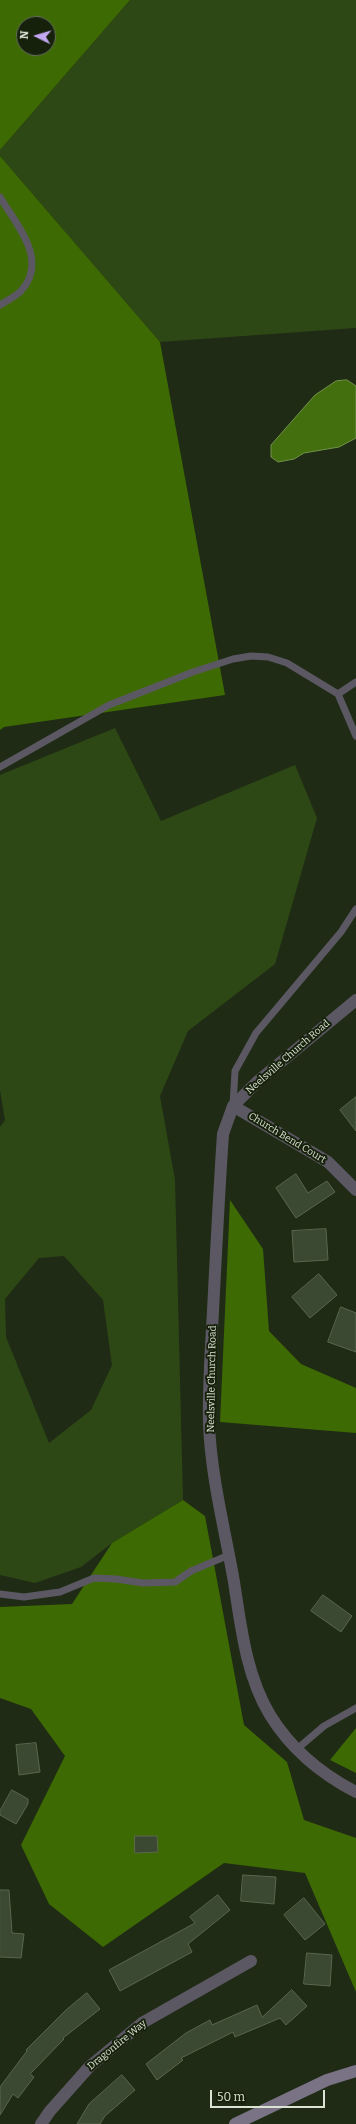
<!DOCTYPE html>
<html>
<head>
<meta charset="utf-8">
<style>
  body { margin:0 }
  #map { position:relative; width:356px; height:2124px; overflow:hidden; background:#1f2b15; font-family:Bitter,serif }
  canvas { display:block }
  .north { position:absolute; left:16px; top:16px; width:40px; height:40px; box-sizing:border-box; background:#16210b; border:1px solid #656f5c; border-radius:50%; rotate:275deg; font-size:11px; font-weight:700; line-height:16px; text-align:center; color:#dbe3d5 }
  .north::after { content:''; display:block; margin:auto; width:14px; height:18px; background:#c3a7f2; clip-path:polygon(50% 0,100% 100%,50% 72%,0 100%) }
  .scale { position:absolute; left:210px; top:2090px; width:115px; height:18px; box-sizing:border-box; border:2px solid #dbe3d5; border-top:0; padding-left:5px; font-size:12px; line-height:14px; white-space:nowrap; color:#dbe3d5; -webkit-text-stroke:3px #16210b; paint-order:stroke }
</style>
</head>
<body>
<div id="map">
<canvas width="356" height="2124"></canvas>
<div class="north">N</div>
<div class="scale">50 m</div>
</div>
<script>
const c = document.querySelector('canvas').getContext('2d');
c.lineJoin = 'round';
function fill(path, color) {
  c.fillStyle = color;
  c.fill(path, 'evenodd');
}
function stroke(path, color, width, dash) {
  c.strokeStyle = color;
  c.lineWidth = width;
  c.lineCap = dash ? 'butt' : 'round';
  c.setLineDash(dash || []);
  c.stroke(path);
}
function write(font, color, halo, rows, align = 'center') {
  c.font = font + ' Bitter,serif';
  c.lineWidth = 4;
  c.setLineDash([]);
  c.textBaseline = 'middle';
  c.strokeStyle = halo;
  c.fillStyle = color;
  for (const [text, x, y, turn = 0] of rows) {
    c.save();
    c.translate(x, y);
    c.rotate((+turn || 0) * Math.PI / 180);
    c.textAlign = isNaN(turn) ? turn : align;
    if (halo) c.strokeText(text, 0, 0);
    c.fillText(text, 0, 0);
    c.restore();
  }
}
fill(new Path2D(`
  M130,0h226v328l-196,14 -160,-186v-6z
  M115,728l46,93 134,-56 22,53 -42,146 -87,67 -28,65 15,84 8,320 -71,43 -31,24 -46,16 -35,-8v-448l5,-7 -5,-30v-315zM64,1256l39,44 9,65 -21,45 -42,33 -43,-106 -1,-38 34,-41z`), '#2e4815');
fill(new Path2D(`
  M0,0h130l-130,150zM24,24h24v24h-24z
  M0,156l160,186 65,353 -221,32 -4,3z
  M230,1200l33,49 6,82 32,33 55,24v45l-136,-11z
  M183,1500l22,16 39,209 43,37 17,58 52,18v154l-51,-119 -81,-10 -121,84 -54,-43 -28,-59 44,-89 -34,-47 -31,-11v-91l72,-3 40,-61z
  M356,1728v45l-26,-13z`), '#3e6a03');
const water = new Path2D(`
  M347,380l9,6v52l-17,9 -35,6 -10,6 -16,3 -7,-5v-12l44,-50 21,-14z`);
fill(water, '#436f0e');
stroke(water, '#71924a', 1);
const building = new Path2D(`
  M356,1097v34l-16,-21z
  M296,1174l12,19 19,-12 8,11 -39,26 -20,-30z
  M326,1229l2,31 -34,2 -2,-31z
  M319,1274l18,21 -27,23 -18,-21z
  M341,1307l15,6v39l-28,-10z
  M323,1595l29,21 -11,16 -30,-21z
  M36,1743l4,29 -21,3 -3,-30z
  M12,1790l16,9v5l-12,20 -16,-9v-4z
  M135,1836h22l1,16 -23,1z
  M243,1875l33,2 -2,27 -33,-3z
  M0,1890h9l3,43 12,1 -3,24 -21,-1z
  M218,1895l12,15 -42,34 4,8 -72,39 -11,-21 86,-47 -5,-6z
  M304,1898l21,26 -20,16 -21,-25z
  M307,1953l25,2 -2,31 -26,-2z
  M292,1990l15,16 -21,19 -6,-7 -45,19 -2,-5 -52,26 2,2 -26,20 -11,-16 40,-31 24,-13 2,5 45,-20 5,12z
  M87,1993l13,16 -37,29 1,1 -34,35 4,3 -16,21 -5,-4 -13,21v-28l27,-36 -1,-1 40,-40z
  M122,2075l13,15 -30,26 -5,8h-23l12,-20z`);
fill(building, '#3c4932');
stroke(building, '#59674e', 1);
stroke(new Path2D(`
  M0,197c17,29 49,63 21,94 -6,6 -15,10 -21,14
  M338,694l18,-12
  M0,767l109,-62 84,-33 40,-13 18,-3 17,1 19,6 51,31 18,42
  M233,1106l2,-35 21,-38 85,-101 15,-23
  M0,1594l24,3 36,-5 34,-14 22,1 27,4 32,-1 16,-11 38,-16
  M297,1749l27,-23 32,-18`), '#5c5863', 7);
stroke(new Path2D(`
  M356,1000l-98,81 -25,25 -10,28c-4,59 -7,118 -10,177 -2,37 -5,76 -4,113 2,53 16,106 25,158 7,45 12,93 36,133 21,34 51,59 86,77
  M233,1106l95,56 28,28
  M41,2124l9,-13 40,-45 52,-43 109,-62`), '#5c5863', 12);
stroke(new Path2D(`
  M235,2124l92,-44 29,-9`), '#7a7386', 12);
write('10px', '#dbe3d5', '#16210b', [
  ["Neelsville Church Road",288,1057,-41],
  ["Church Bend Court",287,1138,31],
  ["Neelsville Church Road",212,1379,-89],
  ["Dragonfire Way",117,2045,-39]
]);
</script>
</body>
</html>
